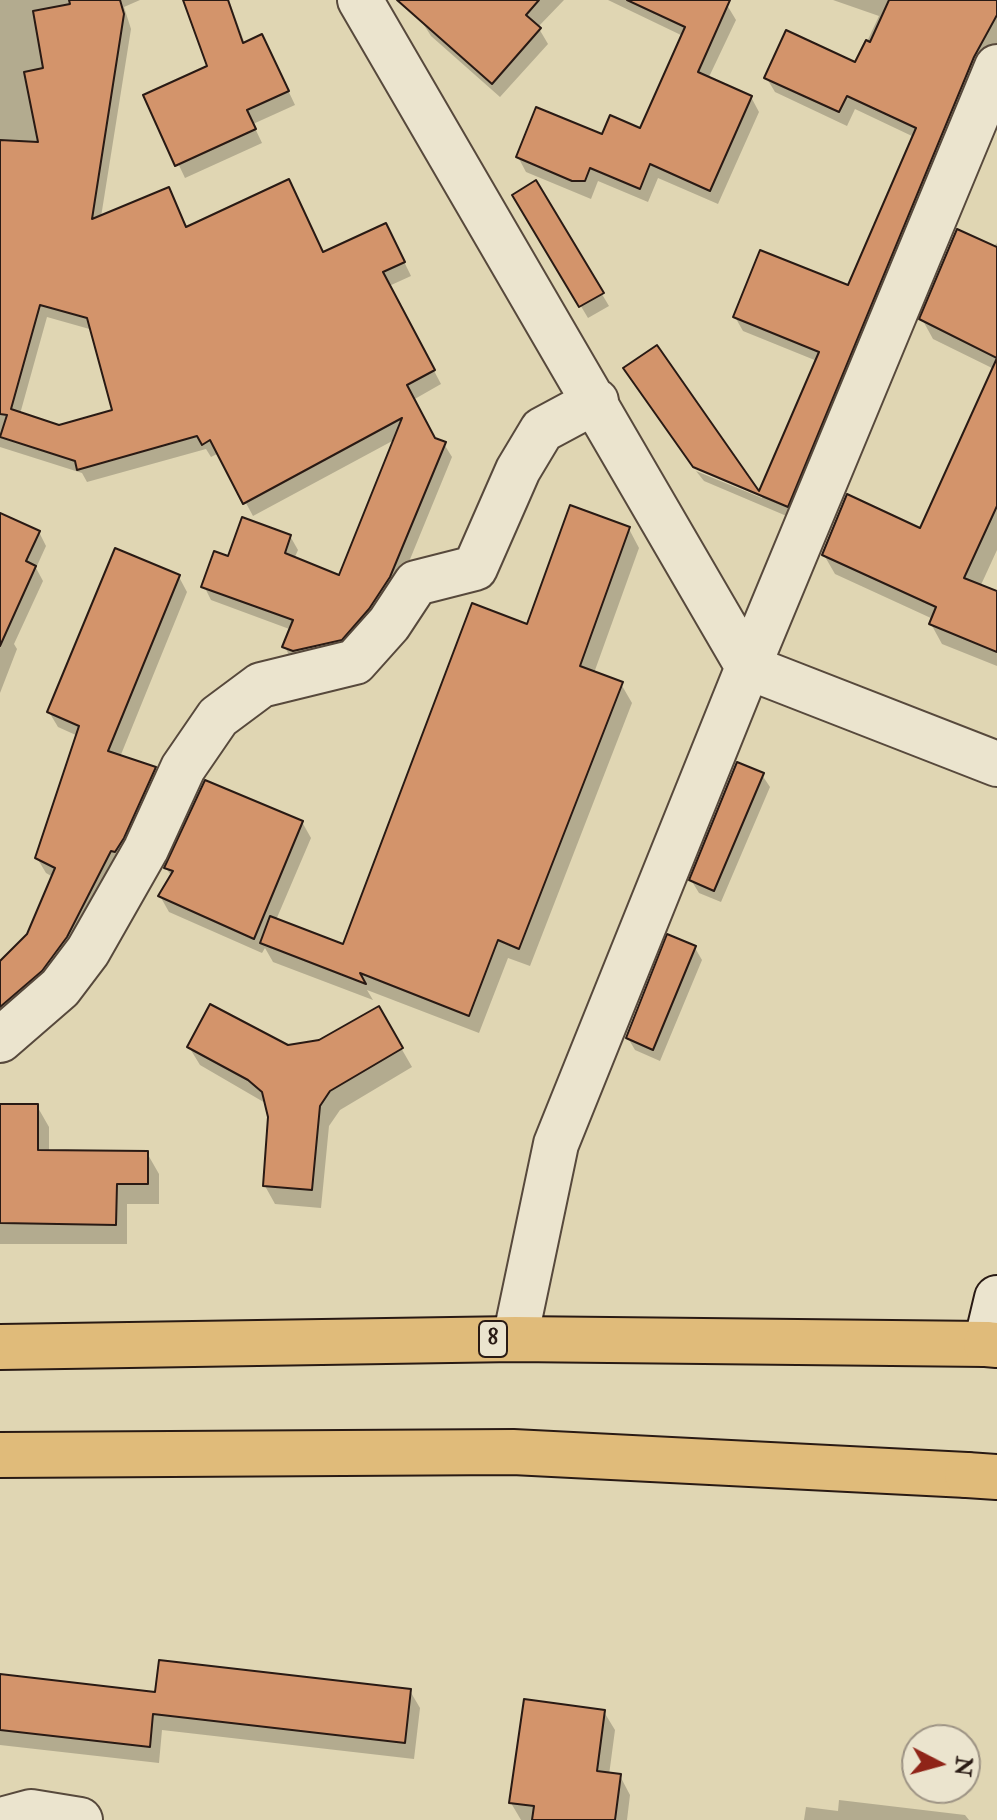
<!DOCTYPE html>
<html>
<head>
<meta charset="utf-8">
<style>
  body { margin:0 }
  #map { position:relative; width:997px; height:1820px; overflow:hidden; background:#e0d6b3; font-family:"IM FELL Double Pica",serif }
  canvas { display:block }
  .north { position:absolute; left:901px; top:1724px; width:80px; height:80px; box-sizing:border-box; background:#ebe4ce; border:2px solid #9d9384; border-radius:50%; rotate:96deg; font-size:22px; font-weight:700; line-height:32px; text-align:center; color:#291a14 }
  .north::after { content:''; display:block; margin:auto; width:28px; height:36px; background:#8f2418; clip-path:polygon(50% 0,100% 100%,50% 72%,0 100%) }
</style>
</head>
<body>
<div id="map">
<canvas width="997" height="1820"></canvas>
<div class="north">N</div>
</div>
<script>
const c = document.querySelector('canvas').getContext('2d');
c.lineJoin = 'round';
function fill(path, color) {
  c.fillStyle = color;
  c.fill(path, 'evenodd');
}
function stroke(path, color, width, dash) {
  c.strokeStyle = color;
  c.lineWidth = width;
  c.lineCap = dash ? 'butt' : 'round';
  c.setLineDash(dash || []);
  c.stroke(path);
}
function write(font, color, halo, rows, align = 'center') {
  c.font = font + ' "IM FELL Double Pica",serif';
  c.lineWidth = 8;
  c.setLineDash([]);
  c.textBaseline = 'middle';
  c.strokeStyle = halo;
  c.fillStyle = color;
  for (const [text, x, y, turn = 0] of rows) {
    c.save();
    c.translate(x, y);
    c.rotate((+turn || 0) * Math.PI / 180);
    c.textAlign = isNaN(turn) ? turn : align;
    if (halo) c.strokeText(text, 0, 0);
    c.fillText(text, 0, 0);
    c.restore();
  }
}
fill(new Path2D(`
  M0,0h140l-16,7 7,22 -30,188 67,-28 19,40 137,25 69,-15 18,37 -22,10 52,98 -28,16 21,40 10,4 8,13 -55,134 -48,62 -57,8 -7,-14 7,-17 -81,-30 -7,-14 25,-27 61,-23 8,14 -4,9 46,19 56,-139 -143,77 -34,-63 -8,4 -5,-8 -119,33 -5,-9 -82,-26zM47,317l46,13 21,82 -55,15 -39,-13z
  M185,0h44l16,44 24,6 26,55 -42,19 9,19 -77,35 -39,-82 64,-29z
  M408,0h156l-26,27 10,17 -48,53 -69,-61z
  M608,0h108l11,5 9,15 -28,59 43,18 8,15 -41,92 -60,-26 -10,24 -50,-21 -7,18 -65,-27 -8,-15 123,-27 42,-94z
  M833,0h164v46l-201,474 -92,-39 -8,-10 66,27 55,-137 -74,-30 -8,-14 114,-29 65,-151 -59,-28 -8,17 -72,-34 -9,-15 90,-12 23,-49z
  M535,182l74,124 -21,12 -73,-122z
  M997,243v307l-17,37 17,6v73l-55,-22 -11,-20 2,-5 -98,-45 -11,-19 97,-25 73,-161 -61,-30 -11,-20z
  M0,515l39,17 7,14 -10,22 7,13 -29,63 3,5 -17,44z
  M629,529l10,19 -45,125 27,11 11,19 -102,263 -22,-8 -29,75 -112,-43 6,10 -100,-38 -8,-14 -3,5 -93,-41 -9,-16 12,-19 -6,-9 136,-46 9,16 -35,82 68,27 184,-320z
  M179,577l8,15 -67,165 35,12 8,14 -94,177 -28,-19 12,-64 -7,-4 -9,-15 41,-122 -20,-9 -9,-15z
  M762,775l8,12 -49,115 -22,-9 -8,-13z
  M695,948l7,12 -42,101 -25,-11 -7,-12z
  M0,964l36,12 7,12 -30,26 -13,-13z
  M378,1008l34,59 -72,43 -11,16 -8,82 -46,-4 -10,-18 5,-69 -3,-13 -67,-39 -11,-18h99l32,-5z
  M37,1106l12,21v25l98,1 12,21v30h-32v40h-127v-90z
  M0,1676l157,18 253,-3 10,17 -6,51 -252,-29 -3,33 -159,-18z
  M604,1712l11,18 -6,45 11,1 10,19 -3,25h-106l-10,-17z
  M839,1800l126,15 4,5h-165l2,-13 32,4z`), '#0003');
const building = new Path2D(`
  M69,0h51l4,14 -32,205 77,-32 17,40 103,-48 34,73 63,-29 19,39 -22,10 52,98 -28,15 28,53 11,4 -56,135 -21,32 -27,31 -49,11 -11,-4 11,-27 -92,-33 13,-36 14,5 14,-39 49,18 -6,18 54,22 63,-157 -159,86 -33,-64 -8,5 -5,-9 -120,34 -2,-9 -75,-24 7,-22 -7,-1v-274l38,2 -14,-70 19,-4 -10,-57 37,-7zM40,305l47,13 25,92 -53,15 -48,-16z
  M183,0h45l15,43 19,-9 27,57 -42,19 9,19 -81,37 -32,-71 64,-29z
  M397,0h142l-13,15 15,13 -49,56z
  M627,0h103l-32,72 54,24 -42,95 -60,-27 -10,25 -50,-21 -5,13h-13l-56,-24 20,-50 66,27 8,-19 30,13 45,-101z
  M889,0h108v15l-23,42 -186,450 -95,-40 -70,-99 34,-23 102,146 60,-139 -86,-35 27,-67 88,35 68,-157 -69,-32 -8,16 -75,-34 22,-48 69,32 11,-22 4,2z
  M536,180l68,113 -25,14 -67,-112z
  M957,229l40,18v259l-33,72 33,13v61l-68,-28 7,-17 -114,-52 25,-61 73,34 77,-170 -78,-39z
  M570,505l60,22 -50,139 43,16 -104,267 -21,-9 -29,76 -109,-43 6,11 -106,-41 10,-27 73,28 129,-341 55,21z
  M0,513l40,18 -14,30 10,5 -36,80z
  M115,548l65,27 -72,176 48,16 -32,71 -9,14 -4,-1 -44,86 -25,34 -42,36v-46l27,-27 28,-66 -20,-10 44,-132 -32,-14z
  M737,762l27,11 -50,118 -25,-11z
  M205,780l98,41 -49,118 -96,-43 15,-25 -9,-3z
  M667,934l29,12 -43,104 -27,-12z
  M210,1004l78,41 31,-5 60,-34 24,42 -73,43 -10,15 -8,84 -49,-4 5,-69 -6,-25 -14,-12 -61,-33z
  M0,1104h38v46l110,1v33h-31l-1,41 -116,-2z
  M159,1660l252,29 -6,54 -252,-29 -3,33 -150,-17v-56l155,18z
  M524,1699l81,11 -8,61 24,3 -6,46h-83l2,-14 -25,-3z`);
fill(building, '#d3946b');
stroke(building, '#291a14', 2);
const street = new Path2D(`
  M360,0l388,667 249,97
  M0,1040l60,-52 28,-37 58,-102 37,-81 35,-51 43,-32 94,-23 34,-38 27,-41 59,-15 43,-98 24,-40 54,-29
  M515,1339l41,-195 192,-477 249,-600
  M1,1820l30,-8 49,8`);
const secondary = new Path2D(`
  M986,1344l11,-46`);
const primary = new Path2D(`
  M0,1347l515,-8 471,5
  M0,1455l513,-3 454,23`);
const highway = new Path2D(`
  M986,1344l11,1
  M967,1475l30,2`);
stroke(street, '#57493c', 48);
stroke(secondary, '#291a14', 48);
stroke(primary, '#291a14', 48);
stroke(highway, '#291a14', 48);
stroke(street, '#ebe4ce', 44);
stroke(secondary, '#ebe4ce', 44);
stroke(primary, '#e0bb7a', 44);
stroke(highway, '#e0bb7a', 44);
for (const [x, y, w] of [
  [493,1339,28]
]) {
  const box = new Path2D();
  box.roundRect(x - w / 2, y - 18, w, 36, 6);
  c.fillStyle = '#ebe4ce';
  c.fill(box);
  stroke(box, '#291a14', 2);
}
write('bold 22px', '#291a14', null, [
  ["8",493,1339]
]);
</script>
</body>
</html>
